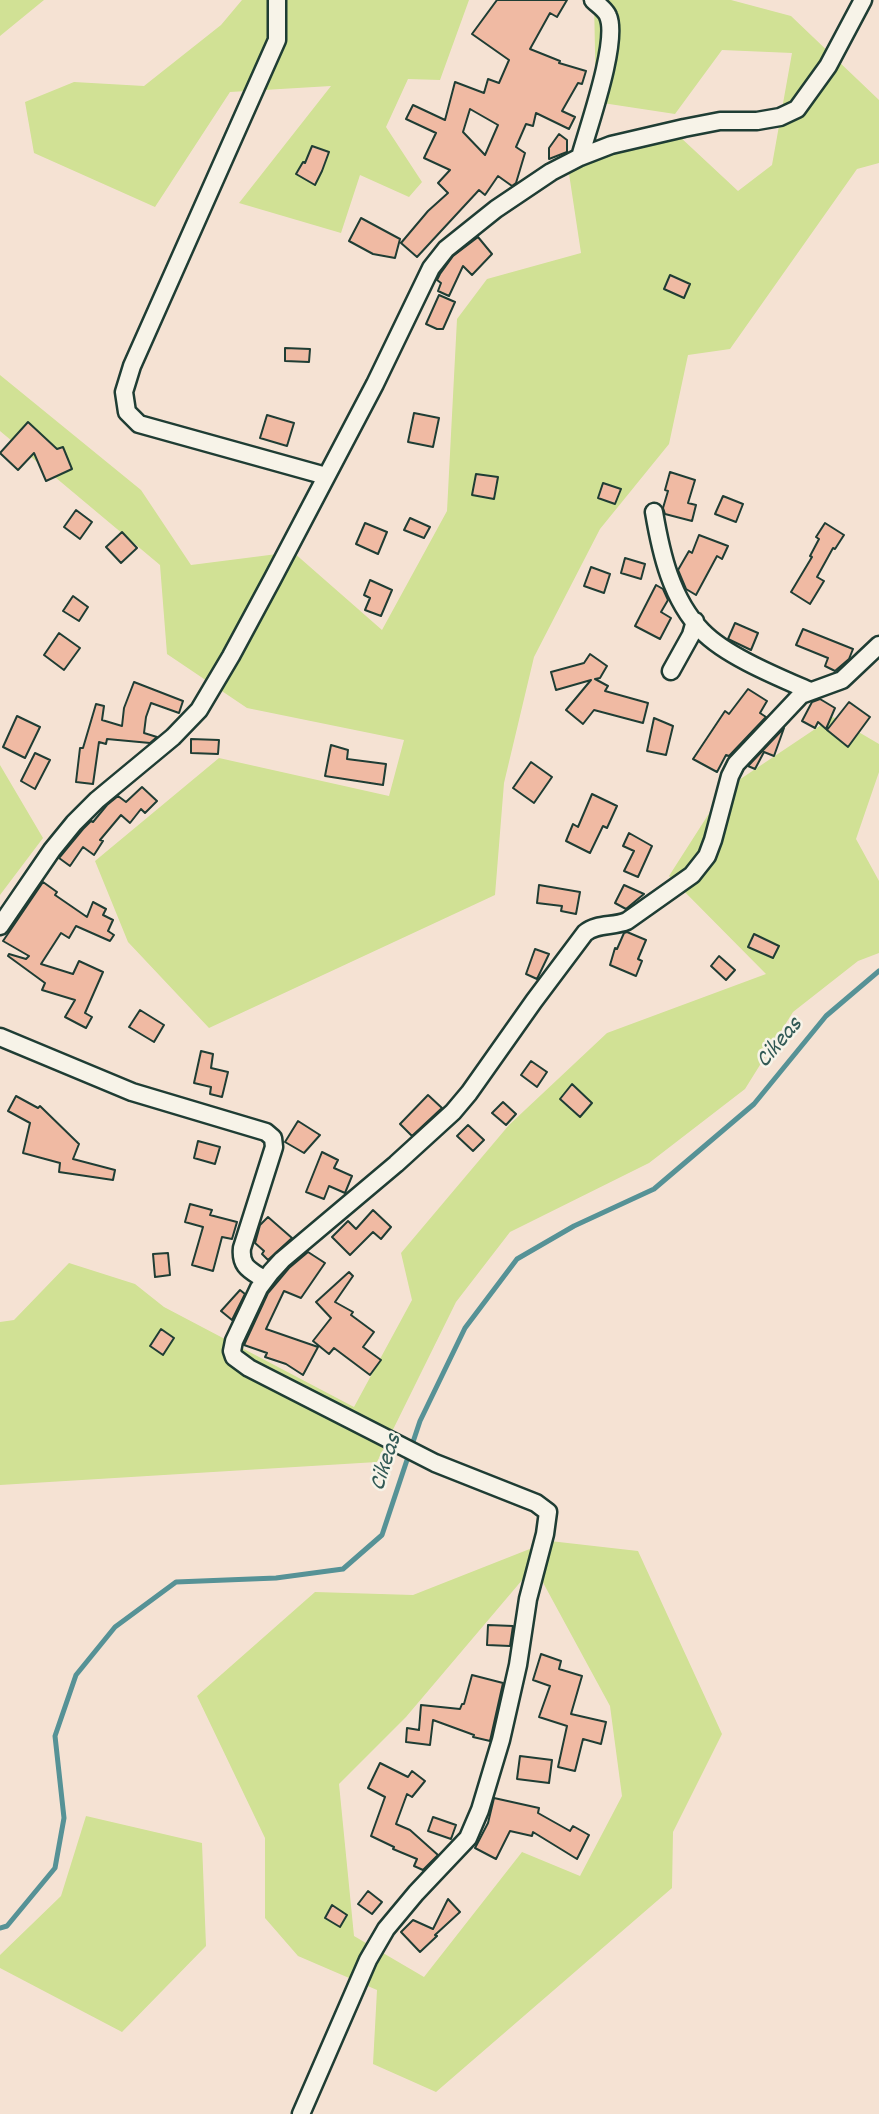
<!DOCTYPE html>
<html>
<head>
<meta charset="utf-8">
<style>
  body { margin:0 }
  canvas { display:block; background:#f5e2d3 }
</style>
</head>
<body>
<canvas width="879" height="2114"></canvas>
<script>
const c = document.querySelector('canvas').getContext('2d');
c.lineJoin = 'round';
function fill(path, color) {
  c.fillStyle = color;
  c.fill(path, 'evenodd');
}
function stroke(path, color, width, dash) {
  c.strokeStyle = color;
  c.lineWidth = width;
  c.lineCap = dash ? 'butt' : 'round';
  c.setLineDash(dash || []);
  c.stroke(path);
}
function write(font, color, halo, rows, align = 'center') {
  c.font = font + ' Dekko,sans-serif';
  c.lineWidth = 5;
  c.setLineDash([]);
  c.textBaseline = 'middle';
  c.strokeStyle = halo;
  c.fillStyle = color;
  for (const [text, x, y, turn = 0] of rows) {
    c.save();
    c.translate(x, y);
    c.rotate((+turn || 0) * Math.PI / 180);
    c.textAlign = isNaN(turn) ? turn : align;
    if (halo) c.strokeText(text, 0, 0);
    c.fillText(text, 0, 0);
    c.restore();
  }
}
fill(new Path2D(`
  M0,0h44l-44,36z
  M242,0h227l-29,80 -32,-1 -22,48 36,55 -13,15 -49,-22 -19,58 -102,-30 92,-117 -101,6 -75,115 -121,-54 -9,-51 49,-20 70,4 77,-61z
  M594,0h137l60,16 88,84v63l-22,6 -127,180 -42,6 -19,89 -69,85 -66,128 -30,126 -9,112 -286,133 -81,-86 -33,-81 124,-103 170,38 15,-56 -157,-32 -80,-54 -7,-89 -160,-134v-56l141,115 50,75 102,-13 89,78 65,-119 10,-192 30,-40 94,-26 -13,-86 7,-20 104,-11 59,55 34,-26 20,-112 -70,-3 -47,64 -79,-12z
  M833,717l46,27v28l-23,67 23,42v72l-21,8 -65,51 -48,77 -96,74 -139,69 -54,70 -79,160 -377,23v-163l14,-2 55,-57 66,21 29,23 190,100 58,-107 -11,-47 108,-128 98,-92 159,-59 -97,-98 55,-86z
  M0,765l43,73 -43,57z
  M550,1541l88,10 84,183 -49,98 -1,56 -236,204 -63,-28 4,-74 -79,-34 -33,-38v-80l-68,-142 118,-104 98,3zM534,1566l76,140 12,90 -42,80 -58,-24 -98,125 -70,-41 -15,-152 67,-67z
  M86,1816l116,27 4,103 -84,86 -122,-64v-13l61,-59z`), '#d1e195');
stroke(new Path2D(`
  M0,1928l7,-2 48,-58 9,-50 -9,-82 21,-61 39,-48 61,-45 100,-4 67,-9 39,-34 38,-114 45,-93 52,-69 57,-33 80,-37 100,-85 72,-88 53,-45`), '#569296', 5);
const building = new Path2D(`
  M497,0h70l-10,17 -7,-4 -20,36 30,12 -1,2 27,8 -4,13 -4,-1 -16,28 13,6 -6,12 -33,-16 -3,13 -7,-2 -10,23 9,6 -9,30 -4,3 -14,-10 -13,19 -6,-5 -62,67 -16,-14 27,-32 20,-18 -10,-10 12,-13 -26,-12 12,-25 -30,-14 7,-14 32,15 10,-38 29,11 4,-14 11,4 10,-23 -37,-26zM470,109l28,16 -13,30 -22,-23z
  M559,134l8,6v12l-18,7v-11z
  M312,146l17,6 -7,19 -7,14 -19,-11 7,-12 2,1z
  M361,218l39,21 -5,19 -22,-4 -24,-13z
  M478,237l14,17 -20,21 -9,-9 -14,30 -11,-5 3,-8 -4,-3 3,-6 13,-18z
  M670,275l20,9 -6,14 -20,-9z
  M439,295l16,7 -12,27h-6l-11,-5z
  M285,348l25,1 -1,13 -24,-1z
  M414,413l25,5 -6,29 -25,-5z
  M267,415l27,8 -7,23 -27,-8z
  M28,422l29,27 6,-2 9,22 -26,12 -12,-28 -16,17 -18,-17z
  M670,472l25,8 -7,23 8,2 -4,16 -27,-7 -2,-6 5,-17 -3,-1z
  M476,474l22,3 -4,22 -22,-4z
  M603,483l18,6 -6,15 -17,-6z
  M723,496l20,8 -7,18 -21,-8z
  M76,510l16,12 -12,17 -16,-12z
  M410,518l20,9 -6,11 -20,-8z
  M365,523l22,9 -9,22 -22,-10z
  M825,523l19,12 -9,14 -2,-1 -16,29 7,4 -14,23 -19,-12 21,-35 -2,-1 9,-17 -3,-2z
  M122,532l15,16 -16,15 -15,-16z
  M699,535l29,11 -6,13 -5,-3 -21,39 -10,-6 -8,-19 11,-19 3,2z
  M625,558l20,6 -4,15 -20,-6z
  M591,567l19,7 -6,19 -20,-7z
  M370,580l22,10 -11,26 -16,-6 5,-12 -6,-3z
  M656,585l7,4 5,11 -7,12 10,6 -11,21 -25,-13z
  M73,596l15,11 -9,14 -16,-10z
  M735,623l23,10 -7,17 -23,-11z
  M803,629l50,20 -4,10 -14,12 -10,-5 3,-8 -32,-13z
  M59,633l21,15 -16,22 -20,-15z
  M590,654l17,12 -7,12 -5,1 13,7 -3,5 43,12 -5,20 -49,-13 -11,14 -17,-14 25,-30 -35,10 -5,-18 33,-9z
  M134,682l49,19 -4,12 -28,-10 -5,14 -2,16 13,4 -7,6 -43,-4 -1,5 -7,-2 -6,42 -17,-2 4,-34h3l13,-44 8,2 -2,14 20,6 2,-18z
  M748,689l19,12 -7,12 6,4 -37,39 -3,-1 -9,17 -24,-13 32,-48 4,3z
  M820,699l15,9 -9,21 -8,-7 -3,6 -13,-7 10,-19z
  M849,702l21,15 -22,30 -21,-17z
  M17,716l23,11 -15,31 -22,-11z
  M654,718l19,8 -7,29 -19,-4z
  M784,728l-10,28 -10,-4 -9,17 -7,-3z
  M191,739l28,1 -1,14 -27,-1z
  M331,745l17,5 -1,9 39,5 -3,21 -58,-9z
  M35,753l15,7 -15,29 -14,-8z
  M531,762l21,15 -18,26 -21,-15z
  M142,787l15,14 -12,12 -4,-4 -11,14 -9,-8 -21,25 3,1 -9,14 -11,-8 -13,19 -11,-8 24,-29 8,-8 2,1 14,-17 11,-9 8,6z
  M592,794l25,12 -10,22 -4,-2 -13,27 -24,-12 7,-17 5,3z
  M629,833l23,13 -14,31 -14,-6 10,-20 -11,-5z
  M43,882l14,10 -2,3 32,22 6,-15 13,7 -3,6 10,5 -5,11 6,4 -4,6 -34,-15 -7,12 -8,-5 -20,31 32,10 6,-13 24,11 -18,41 7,4 -6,11 -21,-11 10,-17 -33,-10 3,-7 -37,-27 1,-2 17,5 3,-3 -26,-15z
  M539,885l41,7 -4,22 -15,-3 1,-5 -25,-3z
  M624,885l20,9 -18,15 -11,-6z
  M627,932l19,8 -8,19 4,2 -6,15 -26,-11 5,-17 2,1 7,-16z
  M754,934l25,12 -6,12 -25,-11z
  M535,949l14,5 -12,25 -11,-5z
  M719,956l16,14 -9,10 -15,-14z
  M140,1010l24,15 -10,17 -25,-15z
  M201,1051l12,3 -2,14 17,4 -6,25 -12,-3 1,-7 -17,-4z
  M531,1061l16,11 -10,15 -16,-12z
  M572,1084l20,19 -12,14 -20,-18z
  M428,1095l14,13 -30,28 -12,-12z
  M16,1096l22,12 2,-2 39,38 -6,15 42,11 -2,10 -54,-8 1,-9 -37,-10 7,-30 -22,-12z
  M503,1102l13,12 -10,11 -14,-12z
  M298,1121l22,14 -16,18 -19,-11z
  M468,1125l16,15 -11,11 -16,-15z
  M198,1141l22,6 -5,17 -21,-6z
  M322,1152l16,8 -4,8 18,8 -7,17 -16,-7 -5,13 -18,-7z
  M190,1204l22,6 -2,5 27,7 -5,17 -10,-2 -9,34 -21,-6 11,-38 -18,-5z
  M373,1210l18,17 -10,12 -8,-7 -23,23 -18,-18 16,-16 8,8z
  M268,1217l24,21 -24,22 -6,-6 2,-3 -9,-8 5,-18z
  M308,1252l17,11 -24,35 -17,-7 -18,38 52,18 -15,28 -17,-11 -21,-7 2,-4 -23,-8 24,-52 21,-25z
  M168,1253l2,22 -15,2 -2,-23z
  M349,1272l4,4 -18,26 18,10 -2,3 23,17 -11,15 18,13 -11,15 -36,-27 -5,6 -16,-13 18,-23 -15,-16z
  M240,1290l5,4 -13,26 -11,-9z
  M161,1329l13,9 -11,17 -13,-9z
  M488,1625l25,1 -3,20 -23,-1z
  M541,1654l20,7 -2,8 23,7 -11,38 35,8 -5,22 -18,-5 -8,32 -17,-4 9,-41 -28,-9 11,-31 -17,-6z
  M472,1675l31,8 -13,58 -17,-4 1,-2 -41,-15 -3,25 -24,-3 1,-14 12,2 2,-25 39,4 2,-5h2z
  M520,1756l32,4 -3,23 -32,-4z
  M380,1763l28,14 4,-6 13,10 -13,16 -5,-3 -11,30 14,6 28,25 -15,15 -9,-4 3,-7 -24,-10 1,-2 -23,-11 14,-39 -17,-9z
  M494,1798l45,10 -1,5 32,18 3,-5 16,9 -12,24 -44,-27 -1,4 -22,-5 -14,28 -21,-11 13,-25z
  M433,1817l23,8 -5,14 -23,-8z
  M368,1891l14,11 -10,12 -14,-10z
  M448,1899l12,13 -25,23 2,1 -17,16 -19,-20 12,-12 20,9z
  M332,1905l15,10 -7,12 -15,-9z`);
fill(building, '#f0baa3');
stroke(building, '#1f3d34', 2);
const minor = new Path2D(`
  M277,0v40l-145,326 -8,26 3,20 12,12 187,52
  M580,157c8,-29 39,-116 28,-141 -2,-6 -10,-11 -15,-16
  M654,512c7,41 17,87 48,119 24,25 76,46 108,60
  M671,671l20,-36 4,-14
  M0,926l52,-76 22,-27 23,-23 76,-63 26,-27 32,-54 42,-78 102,-194 56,-116 15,-19 50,-40 55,-37 29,-15 31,-12 73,-17 36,-7h37l23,-4 17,-8 31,-43 35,-66
  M0,1037l132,55 134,40 7,6 1,9 -32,101c-2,19 8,22 23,32
  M301,2114l67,-154 18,-31 30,-36 52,-55 12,-28 21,-70 17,-75 10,-66 17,-65 3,-22 -12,-9 -101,-40 -186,-95 -15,-11 -2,-6 2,-10 25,-53 12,-16 11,-12 114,-96 57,-52 16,-19 65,-92 51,-68c12,-10 28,-6 42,-12l65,-46 15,-19 6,-16 17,-64 6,-12 65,-69 41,-15 37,-35`);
stroke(minor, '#1f3d34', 21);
stroke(minor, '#f7f3e8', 16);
write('italic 24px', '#315955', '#f7f3e8', [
  ["Cikeas",781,1044,-50],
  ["Cikeas",388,1463,-72]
]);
</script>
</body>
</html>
